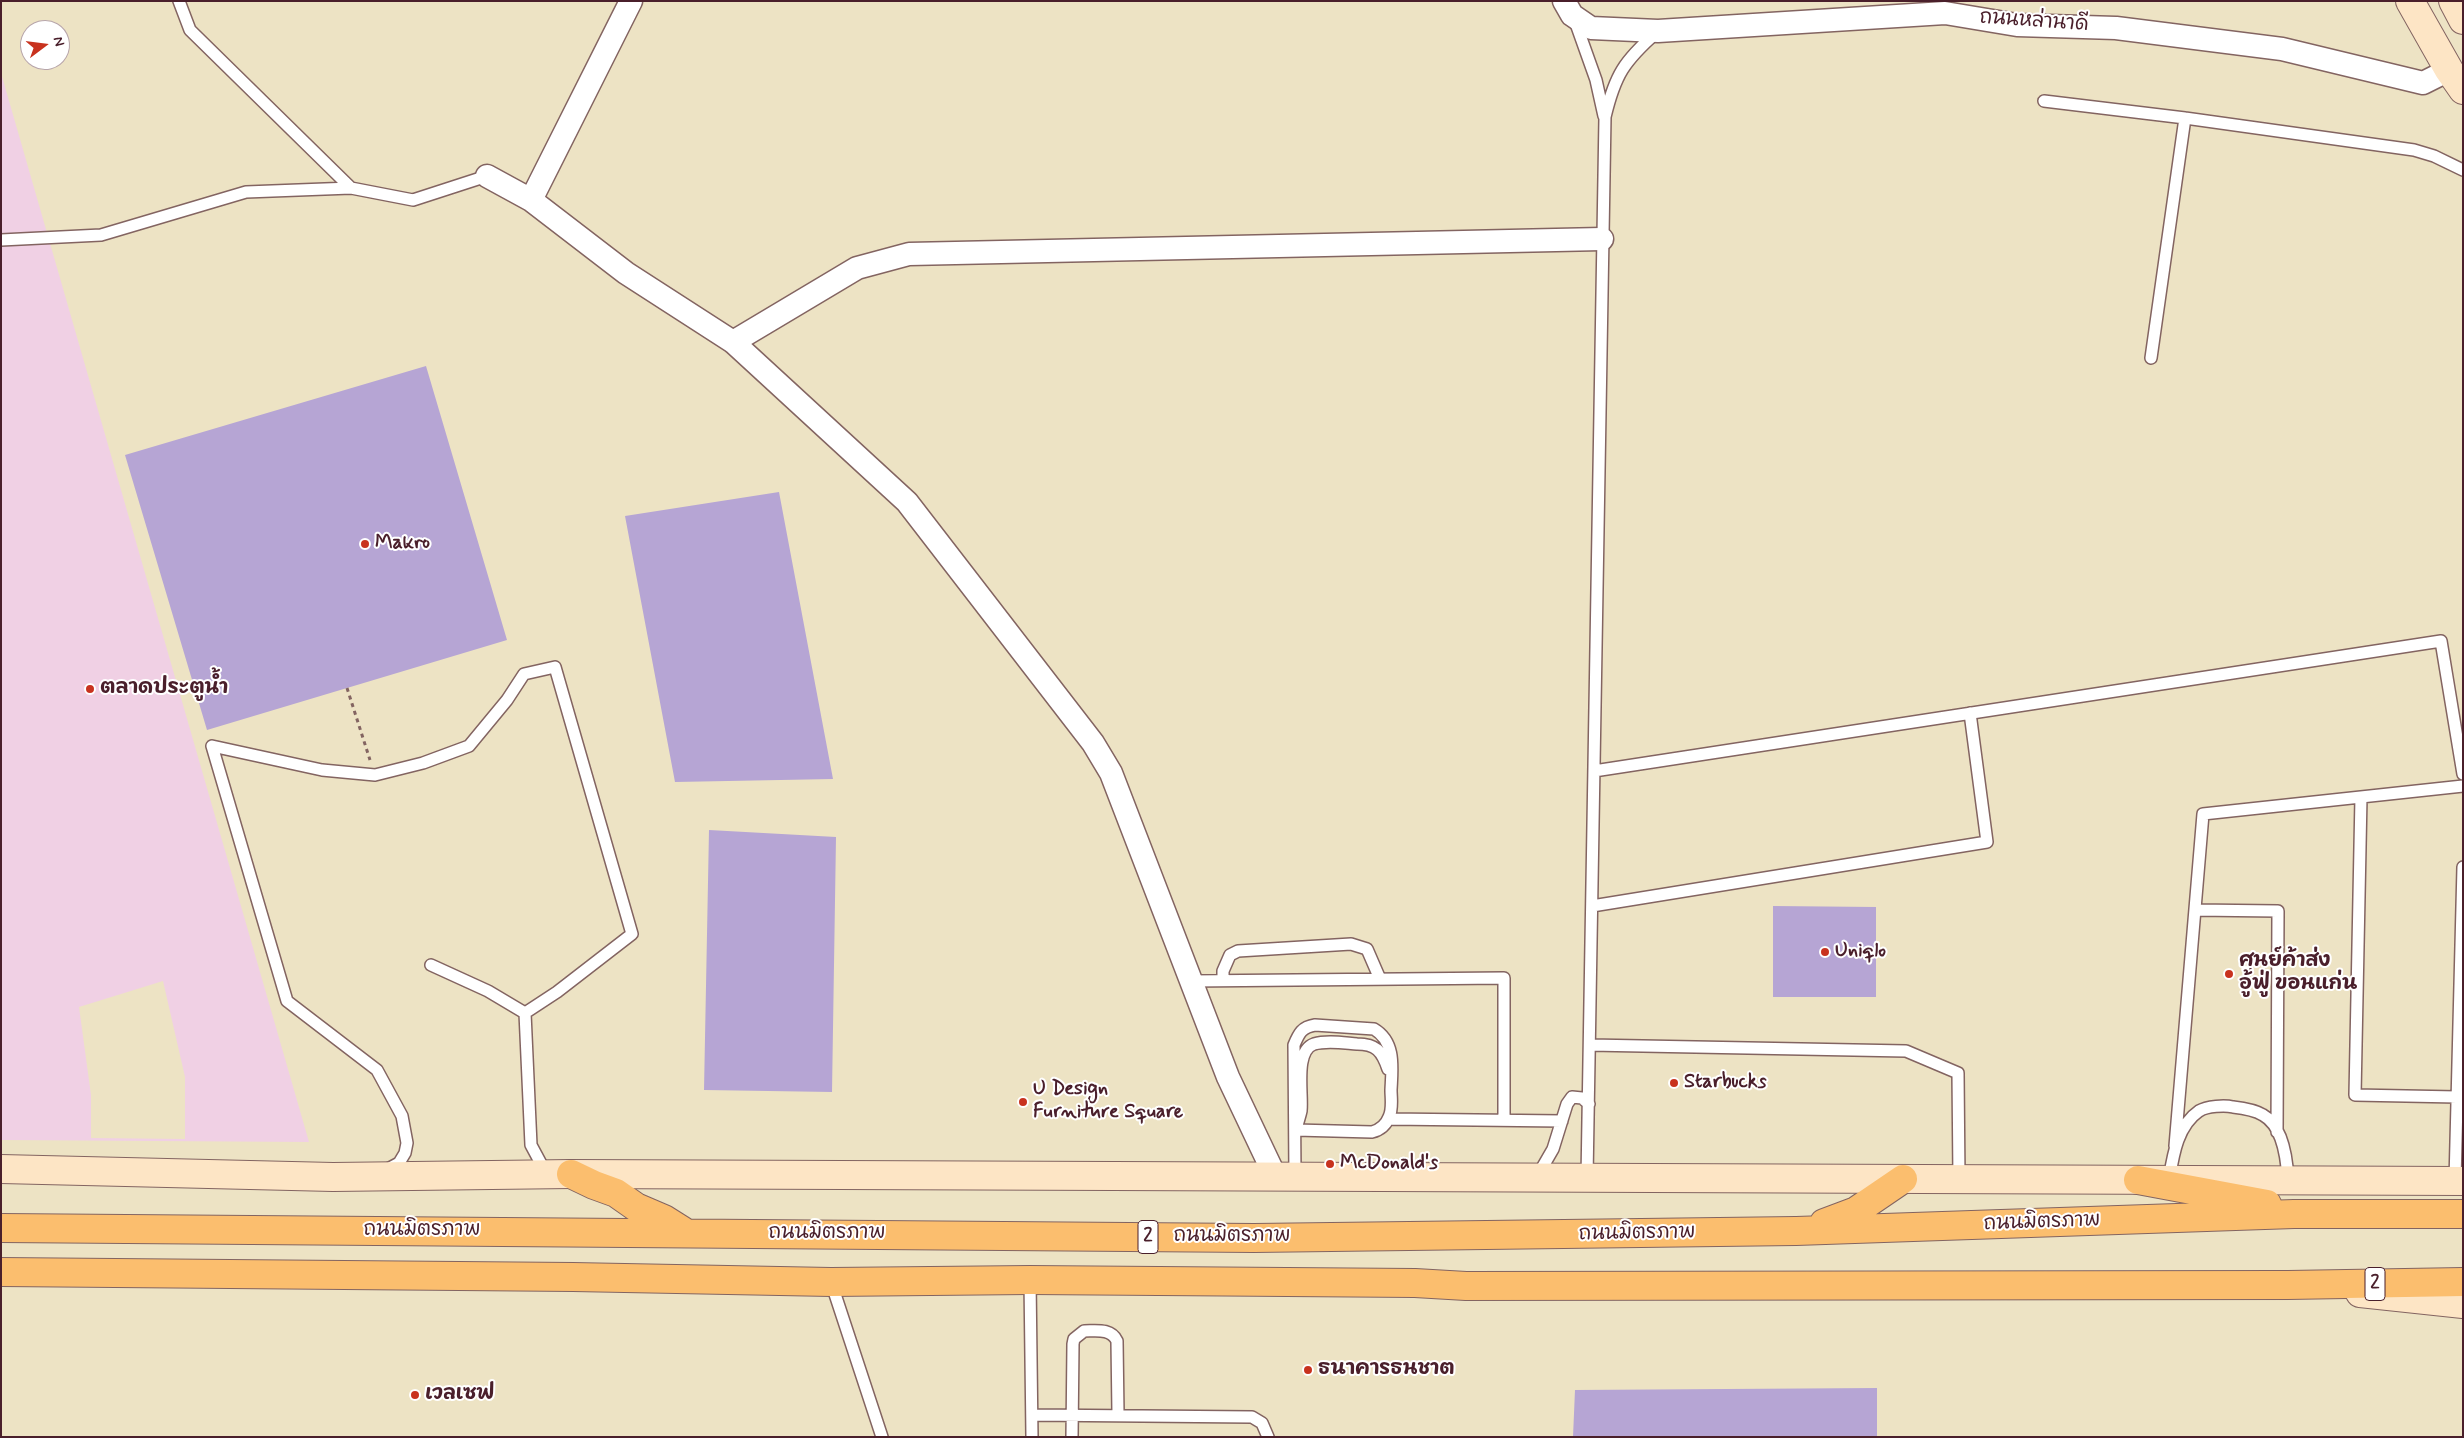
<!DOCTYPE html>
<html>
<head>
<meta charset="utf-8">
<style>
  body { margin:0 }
  #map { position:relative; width:2464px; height:1438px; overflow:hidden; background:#ede3c4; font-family:Mynerve,sans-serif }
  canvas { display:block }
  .frame { position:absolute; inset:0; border:2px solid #4a1f2b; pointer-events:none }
  .north { position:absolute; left:20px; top:20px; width:50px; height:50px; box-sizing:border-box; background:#fff; border:1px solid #b7a5aa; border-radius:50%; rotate:75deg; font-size:14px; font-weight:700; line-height:20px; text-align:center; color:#4a1f2b }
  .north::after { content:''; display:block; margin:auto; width:18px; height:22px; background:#c8321e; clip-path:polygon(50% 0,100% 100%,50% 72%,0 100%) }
</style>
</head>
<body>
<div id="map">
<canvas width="2464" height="1438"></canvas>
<div class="frame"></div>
<div class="north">N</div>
</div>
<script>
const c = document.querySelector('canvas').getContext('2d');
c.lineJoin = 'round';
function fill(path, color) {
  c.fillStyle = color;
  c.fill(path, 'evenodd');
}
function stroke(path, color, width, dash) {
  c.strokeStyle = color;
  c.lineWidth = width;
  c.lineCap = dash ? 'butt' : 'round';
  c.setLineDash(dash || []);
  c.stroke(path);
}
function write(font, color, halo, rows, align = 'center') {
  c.font = font + ' Mynerve,"Playpen Sans Thai",sans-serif';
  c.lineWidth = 4;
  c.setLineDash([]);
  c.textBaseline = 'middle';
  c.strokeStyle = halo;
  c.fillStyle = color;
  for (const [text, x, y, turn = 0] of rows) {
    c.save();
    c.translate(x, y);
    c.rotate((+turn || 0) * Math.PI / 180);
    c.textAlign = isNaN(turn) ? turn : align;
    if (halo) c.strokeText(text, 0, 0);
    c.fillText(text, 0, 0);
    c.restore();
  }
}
fill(new Path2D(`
  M1,73l84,292 224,777 -308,-2zM163,981l22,96v62l-94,-1v-43l-12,-88z`), '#f0d0e4');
fill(new Path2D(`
  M426,366l81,274 -300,90 -82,-275z
  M779,492l54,287 -158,3 -50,-266z
  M709,830l127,7 -4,255 -128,-2z
  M1773,906l103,1v90h-103z
  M1877,1388v49h-304l2,-47z`), '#b6a5d4');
const lane = new Path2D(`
  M179,1l11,29 161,158
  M1575,21l21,59 8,36
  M2044,101l141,17 229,32 20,6 29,14
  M1,240l100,-5 145,-43 105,-4 62,12 74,-24
  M2151,358l34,-240
  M1594,771l847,-130 22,133
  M2361,797l-6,298 102,2
  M1592,906l395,-64 -17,-129
  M2195,910l83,1 -1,221
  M431,965l57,26 37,22
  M1223,980v-9l7,-16 8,-4 113,-7 16,5 13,30
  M1191,981l313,-3v141
  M1590,1045l316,6 52,22 1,106
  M1389,1119l173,2
  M1297,1126c1,-5 3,-10 4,-15 2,-17 -7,-60 13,-67 13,-4 30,-1 43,0 19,0 25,7 31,25
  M2175,1146l28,-332 260,-28
  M386,1170l13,-7 6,-10 2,-10 -5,-27 -25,-46 -90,-69 -75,-255 110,24 53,5 48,-12 46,-17 38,-46 17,-26 31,-7 77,267 -75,58 -32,21 6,132 15,28
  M1538,1175l15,-26 14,-45 5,-7 10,1 7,6
  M1295,1176l-1,-131c5,-12 8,-18 21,-20l59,4c22,13 18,39 17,61 0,8 2,19 -2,27 -3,8 -9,13 -17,15l-76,-2
  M1587,1177l18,-1060c10,-42 19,-56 52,-85
  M2169,1180c4,-24 8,-54 30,-69 8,-5 26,-6 34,-4 9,1 22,3 30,8 20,11 24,45 25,65
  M2455,1181l8,-314
  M1030,1280l2,157
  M831,1282l51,155
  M1032,1415l220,2 10,6 6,14
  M1072,1437l1,-93 1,-5 10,-8c12,0 27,-3 33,10l1,73`);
const street = new Path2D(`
  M1564,1l8,14 19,13 67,3 287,-18 72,12 99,3 166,21 141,34 26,-13
  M487,176l44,24 95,73 107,69 174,160 186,241 18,30 117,304 47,99
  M531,200l100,-199
  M733,342l124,-74 52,-14 693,-15`);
const secondary = new Path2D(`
  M2410,1l39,69 14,20
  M2453,1l10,19
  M1,1169l332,8 238,-3 1892,7
  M2360,1293l103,11`);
const primary = new Path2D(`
  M571,1174l23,11 22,8 20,14 28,12 19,12
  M2138,1180l129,24
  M1824,1223l32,-12 47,-32
  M1,1228l1253,10 542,-7 498,-17h169
  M1,1272l572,5 258,5 199,-2 385,3 51,3 822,-1 175,-3`);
stroke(lane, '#836461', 14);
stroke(street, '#836461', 25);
stroke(secondary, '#836461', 30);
stroke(primary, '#836461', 30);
stroke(new Path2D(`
  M347,688l23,72`), '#836461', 3, [4, 4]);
stroke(lane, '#fff', 11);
stroke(street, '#fff', 22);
stroke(secondary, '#fde5c5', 28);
stroke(primary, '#fbbe6e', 28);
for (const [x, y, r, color] of [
  [365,544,5,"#c8321e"],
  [90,689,5,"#c8321e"],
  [1825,952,5,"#c8321e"],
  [2229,974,5,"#c8321e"],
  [1674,1083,5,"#c8321e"],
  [1023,1102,5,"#c8321e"],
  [1330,1164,5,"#c8321e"],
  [1308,1370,5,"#c8321e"],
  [415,1395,5,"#c8321e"]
]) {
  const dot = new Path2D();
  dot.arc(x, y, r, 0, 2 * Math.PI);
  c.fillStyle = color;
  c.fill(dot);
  stroke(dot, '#fff', 2);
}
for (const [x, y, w] of [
  [1148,1237,20],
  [2375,1284,20]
]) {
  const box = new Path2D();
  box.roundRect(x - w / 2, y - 16.5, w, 33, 4);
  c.fillStyle = '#fff';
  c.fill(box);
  stroke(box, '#4a1f2b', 1);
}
write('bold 19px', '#4a1f2b', null, [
  ["2",1148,1237],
  ["2",2375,1284]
]);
write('20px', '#4a1f2b', '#fff', [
  ["ถนนหล่านาดี",2034,22,4],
  ["ถนนมิตรภาพ",2042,1223,-2],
  ["ถนนมิตรภาพ",422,1231],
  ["ถนนมิตรภาพ",827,1234],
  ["ถนนมิตรภาพ",1637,1234,-1],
  ["ถนนมิตรภาพ",1232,1237]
]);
write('bold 20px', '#4a1f2b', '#fff', [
  ["Makro",375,544],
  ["ตลาดประตูน้ำ",100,689],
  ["Uniqlo",1835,952],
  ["ศูนย์ค้าส่ง",2239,962],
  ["อู้ฟู่ ขอนแก่น",2239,985],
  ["Starbucks",1684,1083],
  ["U Design",1033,1090],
  ["Furniture Square",1033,1113],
  ["McDonald's",1340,1164],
  ["ธนาคารธนชาต",1318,1370],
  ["เวลเซฟ",425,1395]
], 'left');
</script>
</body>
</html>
